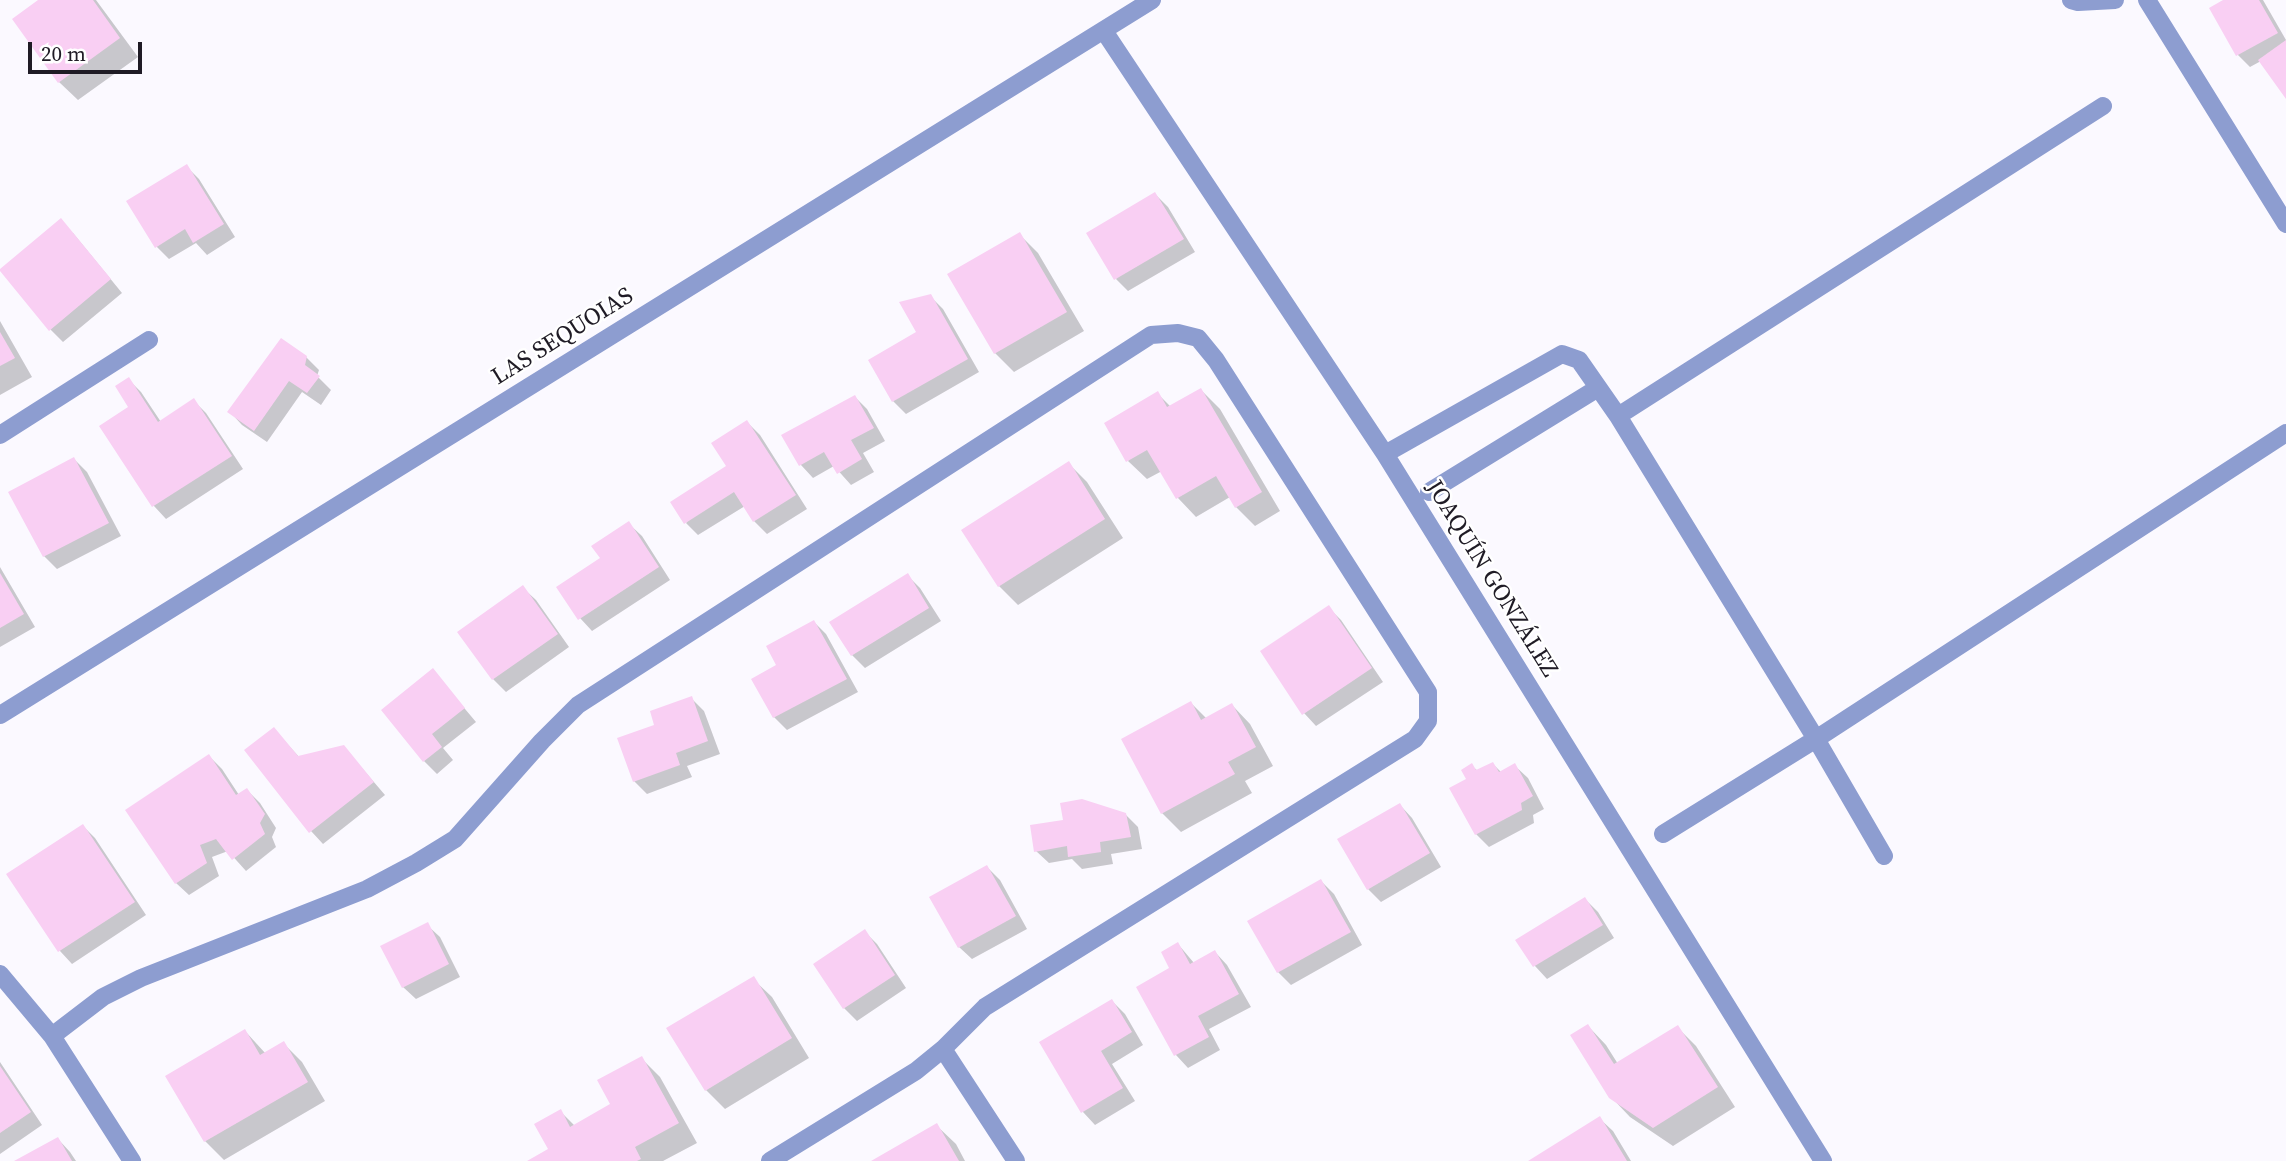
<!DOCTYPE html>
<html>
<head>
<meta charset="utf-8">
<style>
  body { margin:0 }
  #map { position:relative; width:2286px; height:1161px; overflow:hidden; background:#fbf9ff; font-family:"Source Serif 4",serif }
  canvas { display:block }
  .scale { position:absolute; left:28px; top:42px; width:114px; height:32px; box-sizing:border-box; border:4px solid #1f1b25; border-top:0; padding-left:9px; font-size:21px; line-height:24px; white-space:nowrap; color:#1f1b25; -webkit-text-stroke:5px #fff; paint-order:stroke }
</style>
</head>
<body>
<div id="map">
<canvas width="2286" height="1161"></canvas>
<div class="scale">20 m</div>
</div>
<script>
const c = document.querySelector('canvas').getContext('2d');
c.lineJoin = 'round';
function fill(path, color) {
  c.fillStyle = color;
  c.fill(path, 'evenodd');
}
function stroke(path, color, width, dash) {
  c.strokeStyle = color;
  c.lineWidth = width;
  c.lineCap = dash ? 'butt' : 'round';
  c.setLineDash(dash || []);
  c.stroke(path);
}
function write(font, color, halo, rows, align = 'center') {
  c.font = font + ' "Source Serif 4",serif';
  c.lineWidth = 5;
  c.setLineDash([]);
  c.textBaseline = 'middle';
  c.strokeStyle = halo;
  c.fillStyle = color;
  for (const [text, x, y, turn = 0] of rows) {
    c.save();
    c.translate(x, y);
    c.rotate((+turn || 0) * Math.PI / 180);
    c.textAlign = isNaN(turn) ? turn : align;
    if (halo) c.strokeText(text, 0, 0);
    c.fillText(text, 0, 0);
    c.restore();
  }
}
fill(new Path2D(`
  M41,0h55l42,57 -60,43 -19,-18z
  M2227,0h36l23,40v56l-25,-35 -11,6 -13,-13z
  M186,166l13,13 36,58 -28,18 -11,-12 -27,16 -13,-13z
  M1155,194l13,13 27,45 -67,39 -12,-12z
  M73,233l49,60 -59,49 -13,-13z
  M1020,235l18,18 46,78 -70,41 -19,-19z
  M930,296l13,13 36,63 -73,42 -13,-13 26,-68z
  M0,321l32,56 -32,18z
  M306,357l13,13 -2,6 14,14 -10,15 -19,-13 -35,50 -25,-17 -12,-13z
  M129,380l12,12 20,30 33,-21 12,12 37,56 -77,50 -12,-13 -53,-80 30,-18z
  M1201,390l19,19 60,102 -25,15 -19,-19 -6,-10 -34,20 -18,-19 -16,-27 -15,8 -19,-18 30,-67 13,13z
  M855,397l12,12 18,32 -22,12 11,19 -23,13 -17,-19 -21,12 -12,-13 -17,-29z
  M747,422l13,13 47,74 -40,25 -13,-13 -9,-15 -47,29 -12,-12 43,-56z
  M74,459l13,13 34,64 -64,33 -13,-13z
  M1068,463l19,19 36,56 -105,67 -19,-19z
  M629,524l13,12 28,44 -78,51 -12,-13 22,-59z
  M0,567l35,60 -35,20z
  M908,576l12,12 21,33 -76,47 -13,-13z
  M523,588l13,12 33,47 -63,45 -13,-13 -33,-47z
  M1328,607l13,13 42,62 -67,44 -12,-13z
  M814,622l12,12 32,58 -71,38 -13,-13 -21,-38 25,-14z
  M433,671l43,51 -33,26 10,12 -16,14 -13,-13z
  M691,698l13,13 16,43 -33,12 5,11 -45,17 -13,-13 23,-55z
  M1191,703l16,16 25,-14 18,19 23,42 -28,15 7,12 -71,39 -19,-19z
  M274,729l26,29 44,-11 41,48 -62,49 -12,-13z
  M209,756l13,13 17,26 8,-5 13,13 16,25 -4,9 4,10 -30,24 -18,-20 -16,6 7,19 -30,19 -13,-12z
  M1493,764l9,9 13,-7 13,12 16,31 -11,6 1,8 -45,24 -13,-13 -4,-68 6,5z
  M1400,805l12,13 29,49 -60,35 -13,-13z
  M1125,814l13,13 4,22 -31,5 2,10 -31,5 -10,-10 -23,4 -13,-12z
  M83,826l12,12 51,77 -74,49 -12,-13 -51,-77z
  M987,867l13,13 27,49 -55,30 -13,-12z
  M1321,881l13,13 28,51 -71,40 -13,-13z
  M1585,899l13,13 16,26 -67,41 -12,-13 -17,-26z
  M427,925l13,12 20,40 -44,22 -13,-12z
  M865,932l12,12 29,44 -49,33 -13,-13 -29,-44z
  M1178,944l16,19 21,-11 12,13 24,42 -42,22 11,21 -32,18 -12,-13 -38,-68 34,-18z
  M753,979l19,18 37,61 -84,51 -19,-19z
  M1112,1001l13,13 18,31 -31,19 23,37 -40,24 -12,-13 -42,-69z
  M1588,1026l18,19 12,19 59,-37 19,19 39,61 -62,39 -43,-29 -19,-20z
  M245,1031l21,23 17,-11 19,19 23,39 -101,59 -19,-19 -38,-65z
  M641,1058l19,19 37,66 -34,18h-132l20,-11 10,-38 14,14 38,-21z
  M0,1062l42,63 -42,29z
  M1600,1119l13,12 18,30h-100z
  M937,1126l19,18 9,17h-90z
  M58,1139l12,13 6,9h-58z`), '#0003');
fill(new Path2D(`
  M38,0h55l27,38 -62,45 -46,-64z
  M2223,0h36l19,33 -42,23 -27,-48z
  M2286,40v59l-28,-39z
  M187,164l37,60 -31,19 -8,-14 -30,19 -29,-47z
  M1155,192l29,47 -70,41 -28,-47z
  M61,218l50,61 -62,52 -49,-60v-2z
  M1020,232l47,80 -73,42 -47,-80z
  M931,294l37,65 -76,43 -24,-42 48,-28 -17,-30z
  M0,332l15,26 -15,8z
  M281,338l26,18 -2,9 15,11 -13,17 -18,-12 -35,50 -27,-19z
  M129,377l29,45 36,-24 38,58 -80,51 -53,-81 29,-19 -13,-21z
  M1201,388l61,104 -27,16 -19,-32 -40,23 -29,-49 -21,12 -22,-39 54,-32 9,16z
  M855,395l19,33 -23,12 11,19 -25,15 -13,-22 -25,14 -18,-31z
  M747,420l49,75 -43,27 -19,-30 -50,32 -14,-22 56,-36 -15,-23z
  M74,457l35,66 -66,34 -35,-65z
  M1069,461l36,58 -107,68 -37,-57z
  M629,521l30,46 -81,53 -22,-33 44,-29 -9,-12z
  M0,573l24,41 -24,14z
  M908,573l21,35 -78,48 -22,-34z
  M523,585l35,49 -66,46 -35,-48z
  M1329,605l43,63 -70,47 -42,-64z
  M814,620l33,59 -74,39 -22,-39 25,-14 -10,-19z
  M433,668l32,40 -33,26 10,13 -19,15 -42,-52z
  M692,696l16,45 -32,12 4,12 -47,17 -16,-44 37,-13 -4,-14z
  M1191,701l10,19 31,-17 24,44 -28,15 7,12 -74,40 -40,-75z
  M274,727l24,29 46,-11 30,37 -65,51 -65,-83z
  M209,754l27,41 11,-7 18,26 -5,9 5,11 -33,26 -16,-21 -16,6 7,18 -32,21 -50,-74z
  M1493,762l6,10 16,-9 18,33 -12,7 1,7 -47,25 -26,-47 17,-9 -5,-9 11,-7 4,7z
  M1082,799l44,14 5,24 -31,5 1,10 -33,5 -1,-11 -33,6 -4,-27 33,-5 -3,-17z
  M1400,803l30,50 -63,37 -30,-51z
  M83,824l52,78 -77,50 -52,-78z
  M987,865l29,51 -58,32 -29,-51z
  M1321,879l30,53 -74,41 -30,-52z
  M1585,897l18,28 -70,42 -18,-27z
  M428,922l21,42 -47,24 -22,-42z
  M865,929l30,46 -52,34 -30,-45z
  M1178,942l12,22 25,-14 24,44 -41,22 11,21 -35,19 -38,-69 33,-19 -8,-16z
  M754,976l38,62 -87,53 -39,-63z
  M1112,999l20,33 -31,19 22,37 -42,25 -42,-71z
  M1588,1024l26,40 64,-39 40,62 -65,41 -44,-30 -39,-63z
  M245,1029l15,26 24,-14 24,41 -104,60 -39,-66z
  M642,1056l37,67 -44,24 6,12 -4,2h-110l21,-12 -14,-25 27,-15 9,18 40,-23 -13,-24z
  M0,1066l31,46 -31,21z
  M1600,1116l27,45h-99z
  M937,1123l22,38h-88z
  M58,1137l14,24h-58z`), '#f9cff3');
stroke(new Path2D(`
  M2071,0l7,2 37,-2
  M2147,0l139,224
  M1104,31l281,423 438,707
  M1618,416l485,-310
  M0,435l149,-95
  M1385,454l177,-100 17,6 39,56 198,323 68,117
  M1429,492l169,-104
  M0,715l1152,-715
  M1663,834l153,-95 470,-306
  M0,974l52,62 80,125
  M52,1036l51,-39 38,-19 226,-89 49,-26 39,-24 87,-98 36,-36 573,-370 27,-2 20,5 18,22 212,332v29l-13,18 -430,268 -42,42 -27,22 -146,90
  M943,1049l73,112`), '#8d9dd0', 18);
write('24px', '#1f1b25', '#fff', [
  ["LAS SEQUOIAS",563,337,-32],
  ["JOAQUÍN GONZÁLEZ",1491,579,58]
]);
</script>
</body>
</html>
